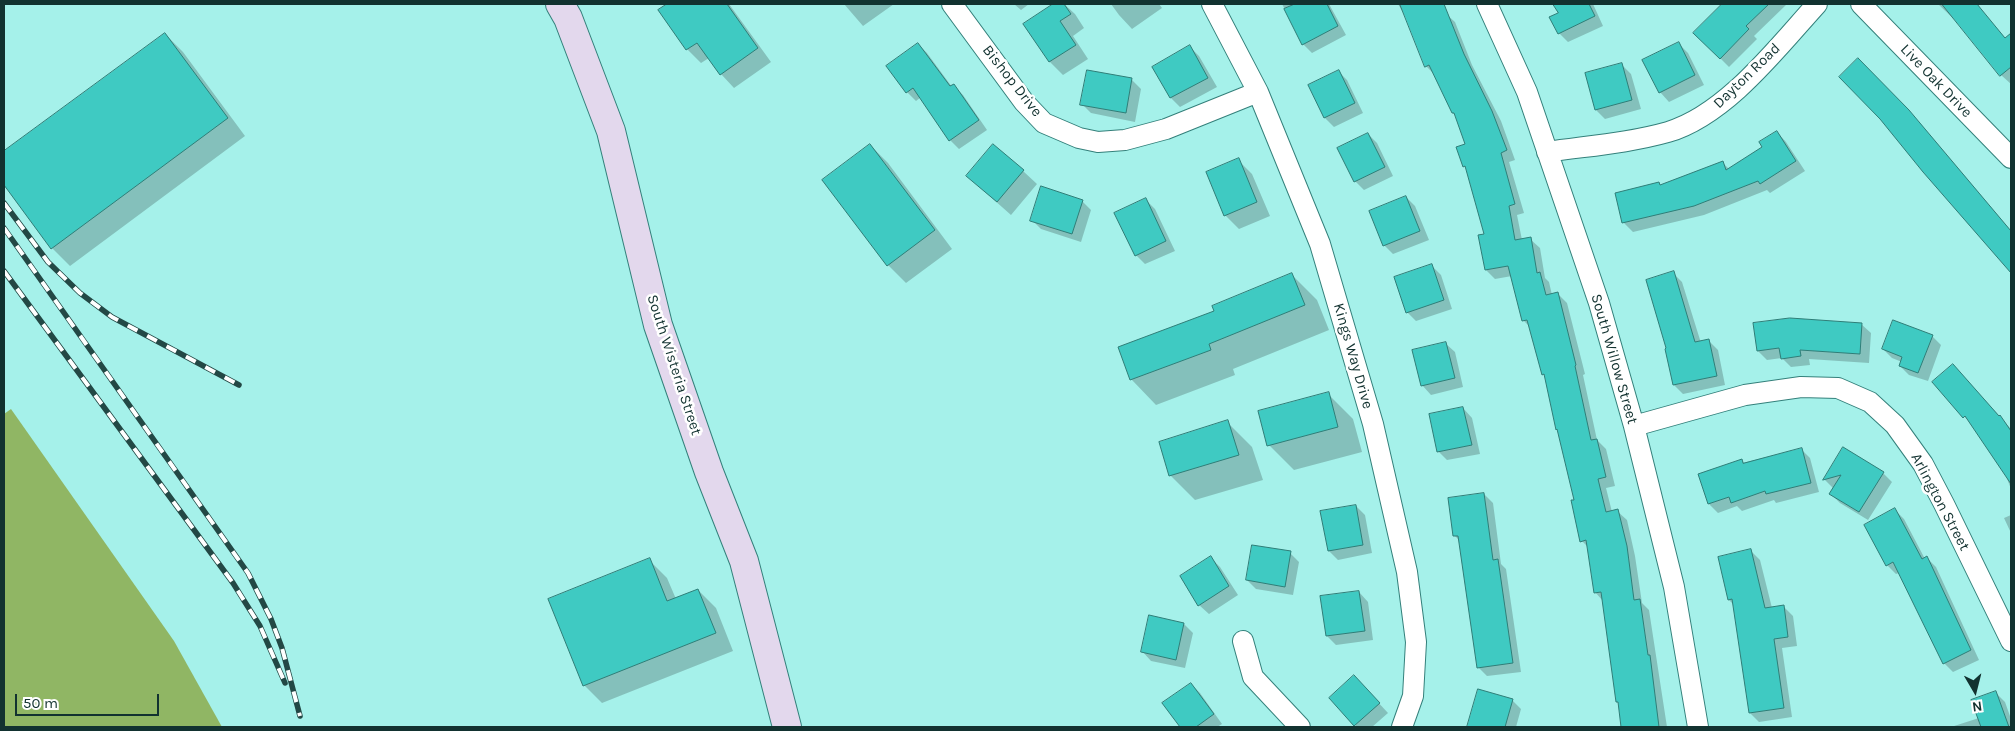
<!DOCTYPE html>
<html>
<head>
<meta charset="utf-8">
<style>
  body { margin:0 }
  #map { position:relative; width:2015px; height:731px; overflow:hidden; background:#a5f1ea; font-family:Karla,sans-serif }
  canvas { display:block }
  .frame { position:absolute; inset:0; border:5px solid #123230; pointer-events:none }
  .north { position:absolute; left:1950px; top:666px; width:50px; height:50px; -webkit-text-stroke:4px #fff; paint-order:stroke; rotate:172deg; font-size:14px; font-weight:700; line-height:20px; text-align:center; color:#123230 }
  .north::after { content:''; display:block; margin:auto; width:18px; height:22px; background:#123230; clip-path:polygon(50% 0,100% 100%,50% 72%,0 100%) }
  .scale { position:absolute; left:15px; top:694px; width:144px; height:22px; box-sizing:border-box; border:2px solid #123230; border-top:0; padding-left:6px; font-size:15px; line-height:18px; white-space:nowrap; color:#123230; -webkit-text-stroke:4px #fff; paint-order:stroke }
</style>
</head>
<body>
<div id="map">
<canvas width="2015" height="731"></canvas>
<div class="frame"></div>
<div class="north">N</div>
<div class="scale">50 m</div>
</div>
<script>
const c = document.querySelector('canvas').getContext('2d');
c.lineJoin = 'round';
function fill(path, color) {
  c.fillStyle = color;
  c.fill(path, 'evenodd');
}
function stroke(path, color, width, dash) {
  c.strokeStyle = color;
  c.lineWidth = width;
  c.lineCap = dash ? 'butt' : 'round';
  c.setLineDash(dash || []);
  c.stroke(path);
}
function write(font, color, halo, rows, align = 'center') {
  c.font = font + ' Karla,sans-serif';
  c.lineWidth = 5;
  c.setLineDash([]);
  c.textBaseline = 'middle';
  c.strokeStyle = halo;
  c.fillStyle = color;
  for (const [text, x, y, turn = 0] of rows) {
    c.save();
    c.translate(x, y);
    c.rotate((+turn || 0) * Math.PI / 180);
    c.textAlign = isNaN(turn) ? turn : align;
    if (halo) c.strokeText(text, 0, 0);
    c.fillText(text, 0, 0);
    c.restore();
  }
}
fill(new Path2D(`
  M11,409l163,232 48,86h-218v-313z`), '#90b664');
fill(new Path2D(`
  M669,4h60l42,58 -37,26 -13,-14 -12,-16 -8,5 -14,-14 -28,-38z
  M844,4h50l-31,22z
  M1014,4h15l-8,6z
  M1056,4h8l11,10 9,14 -11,8 15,23 -25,16 -13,-13 -25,-38z
  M1111,4h48l3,4 -30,21 -13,-14z
  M1282,4h47l17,31 -34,18 -9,-9z
  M1398,4h42l5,9 10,9 17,43 29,56 14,39 -6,2 15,51 -7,2 5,25 8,-1 10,9 5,30 4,4 3,13 6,-1 9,9 18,71 -2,1 14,65 9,9 9,37 -9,2 6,24 5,-1 10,9 8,36 7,47 7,7 18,117h-44l-4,-23 -2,-3 -14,-100 -8,-9 -6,-44 -7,-7 -7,-41 -16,-69 -2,-2 -11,-52 -3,-3 -13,-47 -7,-7 -11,-44 -17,3 -9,-9v-35l-19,-66 -3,-3 3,-22 -11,-28 -3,-3 -18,-38 -9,-9 -18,-45z
  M1555,4h38l10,22 -35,16 -9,-9 1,-19z
  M1725,4h62l-33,32 3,3 -28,28 -34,-34z
  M1938,4h37l31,35 5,-5v50l-10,-9 -41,-50z
  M165,34l18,18 62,84 -175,130 -18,-18 -48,-65v-31z
  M918,44l9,9 25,34 2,-1 9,9 24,35 -28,19 -9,-9 -29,-43 -5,4 -9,-9z
  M1679,44l9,9 16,32 -35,17 -9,-10z
  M1190,47l9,9 18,31 -37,20 -9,-9 -17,-31z
  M1858,60l60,61 93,110v40l-87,-100z
  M1622,65l9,9 10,35 -36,10 -9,-9z
  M1338,71l9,9 16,33 -29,14 -9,-9 -16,-33z
  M1131,79l10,10 -6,33 -44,-9 -9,-9z
  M1777,132l9,10 19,29 -35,22 -3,-3 -63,25 -71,17 -9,-9 -8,-29 43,-11 2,3 61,-24 7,7 35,-21z
  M1368,134l9,9 16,33 -29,14 -9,-9z
  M870,145l18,18 64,86 -46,34 -18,-18z
  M1238,160l14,14 18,42 -31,13 -14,-14z
  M1023,171l14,13 -26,31 -44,-39z
  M1406,197l9,9 14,34 -36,14 -9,-9z
  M1146,200l9,9 20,42 -30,13 -9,-9z
  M1082,201l9,9 -10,32 -40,-13 -9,-9z
  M1432,266l9,9 11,34 -36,12 -9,-9z
  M1673,273l9,9 19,61 8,-2 9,9 7,35 -42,9 -9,-9z
  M1292,275l25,25 12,30 -96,39 2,6 -79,30 -24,-25 -13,-33 97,-36z
  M1861,324l10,9 -2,30 -60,-4 1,6 -19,2 -9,-9 -15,2 -9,-9z
  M1932,336l9,9 -13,36 -19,-6 -9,-9 2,-4 -10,-4 -9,-9z
  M1445,343l10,9 8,35 -32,8 -9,-10z
  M1953,365l58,64v60l-7,-18 -31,-45 -39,-44z
  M1328,394l25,25 9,33 -68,18 -25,-25z
  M1463,408l9,10 8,36 -33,6 -9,-9z
  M1227,422l25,25 11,33 -68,20 -25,-25z
  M1843,448l40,25 9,9 -24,38 -28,-17 -9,-9 3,-5 -10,-10z
  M1801,449l9,9 9,34 -43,11 -2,-3 -32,11 -5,-5 -19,7 -9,-9 33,-44 3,4z
  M1484,494l9,9 8,61 5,5 15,103 -34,4 -9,-9 -18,-126 -5,-5z
  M1356,506l9,9 7,38 -34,7 -9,-9z
  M1895,510l9,9 21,40 2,-1 9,9 43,93 -26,12 -9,-9 -45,-90 -3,1 -9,-9z
  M2011,515v18l-7,-15z
  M1751,551l9,9 12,48 12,-1 9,9 4,30 -15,2 10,69 -33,5 -9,-9 -16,-108 -5,-5z
  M1290,553l9,9 -6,33 -37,-6 -9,-9z
  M1211,558l9,9 18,28 -29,19 -10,-9z
  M649,560l18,18 9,21 22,-9 18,18 17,43 -131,52 -18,-18z
  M1359,592l9,10 5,38 -37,5 -9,-9z
  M1150,616l34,8 9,9 -8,35 -34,-7 -9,-10z
  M1191,684l9,9 22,31 -5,3h-36l-17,-24z
  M1363,686l25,27 -16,14h-15l-27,-29z
  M1479,691l33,9 9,9 -5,18h-47z
  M1996,693l9,9 6,17v8h-60l28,-9z`), '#0003');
const building = new Path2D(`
  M667,4h60l31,44 -38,27 -23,-32 -11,7 -28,-40z
  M1053,4h11l7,10 -11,7 16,24 -27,17 -26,-38z
  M1295,4h32l11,22 -36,19 -18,-36z
  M1400,4h44l20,50 28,57 15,39 -6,3 14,51 -6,2 6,34 16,-3 6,36 3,-1 6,23 12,-3 18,73 -1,1 16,74 6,-1 9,38 -8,2 8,33 12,-3 9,37 7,54 6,-1 8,56h2l9,72h-38l-3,-25h-2l-15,-110 -7,1 -8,-53 -6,2 -9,-42h3l-17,-71 -1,1 -12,-56 -2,1 -15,-55 -5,1 -14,-55 -23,4 -7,-35 6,-1 -19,-68 -2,1 -7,-20 9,-3 -11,-31h-2l-23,-48 -4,2z
  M1553,4h36l6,12 -37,18 -9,-17 9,-4z
  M1722,4h47l-23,22 3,3 -29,30 -27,-26z
  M1942,4h35l28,34 6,-5v34l-11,9z
  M165,33l63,85 -177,131 -47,-64v-34z
  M1679,42l16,33 -36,18 -17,-33z
  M918,43l32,43 4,-2 25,36 -30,21 -36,-53 -7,5 -20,-27z
  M1190,45l18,33 -38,20 -18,-31z
  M1858,58l51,52 102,121v42l-88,-101 -43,-53 -41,-42z
  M1622,63l10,37 -37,10 -10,-37z
  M1087,70l45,8 -6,35 -46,-8z
  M1339,70l16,33 -31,15 -16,-33z
  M1777,131l19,30 -36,23 -2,-3 -64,25 -72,17 -7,-30 44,-11 1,3 63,-24 3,9 36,-23 -3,-5z
  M1368,133l17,34 -31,15 -17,-34z
  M870,144l65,86 -48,36 -65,-86z
  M993,144l31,26 -27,32 -31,-26z
  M1239,158l18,44 -33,14 -18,-44z
  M1041,186l42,14 -11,34 -42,-13z
  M1406,196l14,35 -37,15 -14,-35z
  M1146,198l20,43 -31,15 -21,-43z
  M1432,264l12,36 -38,13 -12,-36z
  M1674,271l21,71 14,-3 8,37 -44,9 -8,-36 1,-1 -20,-68z
  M1292,273l13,32 -96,39 2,6 -81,30 -12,-33 96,-36 -2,-5z
  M1790,318l72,5 -2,31 -60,-4 1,6 -20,3 -2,-11 -22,3 -4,-28z
  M1893,320l40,15 -15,38 -19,-7 3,-9 -20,-8z
  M1446,342l9,36 -34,8 -9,-36z
  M1953,364l46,52 1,-1 11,16v53l-46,-68 -2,2 -31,-36z
  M1329,392l9,35 -71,19 -9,-35z
  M1463,407l9,38 -35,7 -8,-38z
  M1228,420l11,35 -70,21 -10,-34z
  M1843,447l41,25 -25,40 -30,-18 12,-19 -18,5z
  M1802,448l9,35 -45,11 -1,-3 -34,12 -2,-6 -21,7 -10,-30 44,-15 1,4z
  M1484,493l9,67 5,-1 15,104 -36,5 -19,-132h-5l-5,-38z
  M1356,505l7,40 -35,6 -8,-40z
  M1895,508l27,51 5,-3 44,94 -28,14 -50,-102 -7,4 -22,-41z
  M1252,545l39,6 -6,36 -39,-7z
  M1751,549l14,59 19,-3 4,32 -14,2 10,69 -35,5 -17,-114 -4,1 -10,-43z
  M1211,556l18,30 -31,20 -18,-30z
  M650,558l17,43 31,-12 18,44 -133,53 -35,-87z
  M1359,591l6,40 -39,5 -6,-40z
  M1149,615l35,8 -8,37 -35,-8z
  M1354,675l26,28 -26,23 -25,-28z
  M1191,683l23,31 -18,13h-16l-18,-24z
  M1478,689l35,10 -8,28h-38z
  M1996,691l13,36h-28l-10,-27z`);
fill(building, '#3fcac2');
stroke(building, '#2f7d77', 1);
const street = new Path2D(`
  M952,4l72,98 20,21 35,15 19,4 27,-2 41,-11 92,-37
  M1212,4l46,88 62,152 53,180 34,148 9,70 -3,54 -11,31
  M1487,4l40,88 72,211 35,123 40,161 24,140
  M1861,4l150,154
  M1547,152c40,-6 82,-9 121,-20 58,-17 109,-84 149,-128
  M1634,426l111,-31 56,-8 37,1 32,14 25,23 28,39 21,40 67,137
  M1243,641l10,36 47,50`);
const secondary = new Path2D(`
  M560,4l8,14 43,113 47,194 51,147 35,89 43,166`);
stroke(street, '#34807b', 22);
stroke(secondary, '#34807b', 30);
stroke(street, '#fff', 20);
stroke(secondary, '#e3d8ed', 28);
const rail = new Path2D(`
  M4,203l44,59 32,31 32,24 127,68
  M4,228l244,345 23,46 11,29 18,68
  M4,271l229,312 27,43 25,57`);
stroke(rail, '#234845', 5.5);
stroke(rail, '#fff', 4, [11]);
write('15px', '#123230', '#fff', [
  ["Dayton Road",1747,76,-44],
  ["Bishop Drive",1012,81,52],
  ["Live Oak Drive",1936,81,46],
  ["Kings Way Drive",1353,356,74],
  ["South Willow Street",1614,359,74],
  ["South Wisteria Street",674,365,72],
  ["Arlington Street",1940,502,62]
]);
</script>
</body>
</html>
